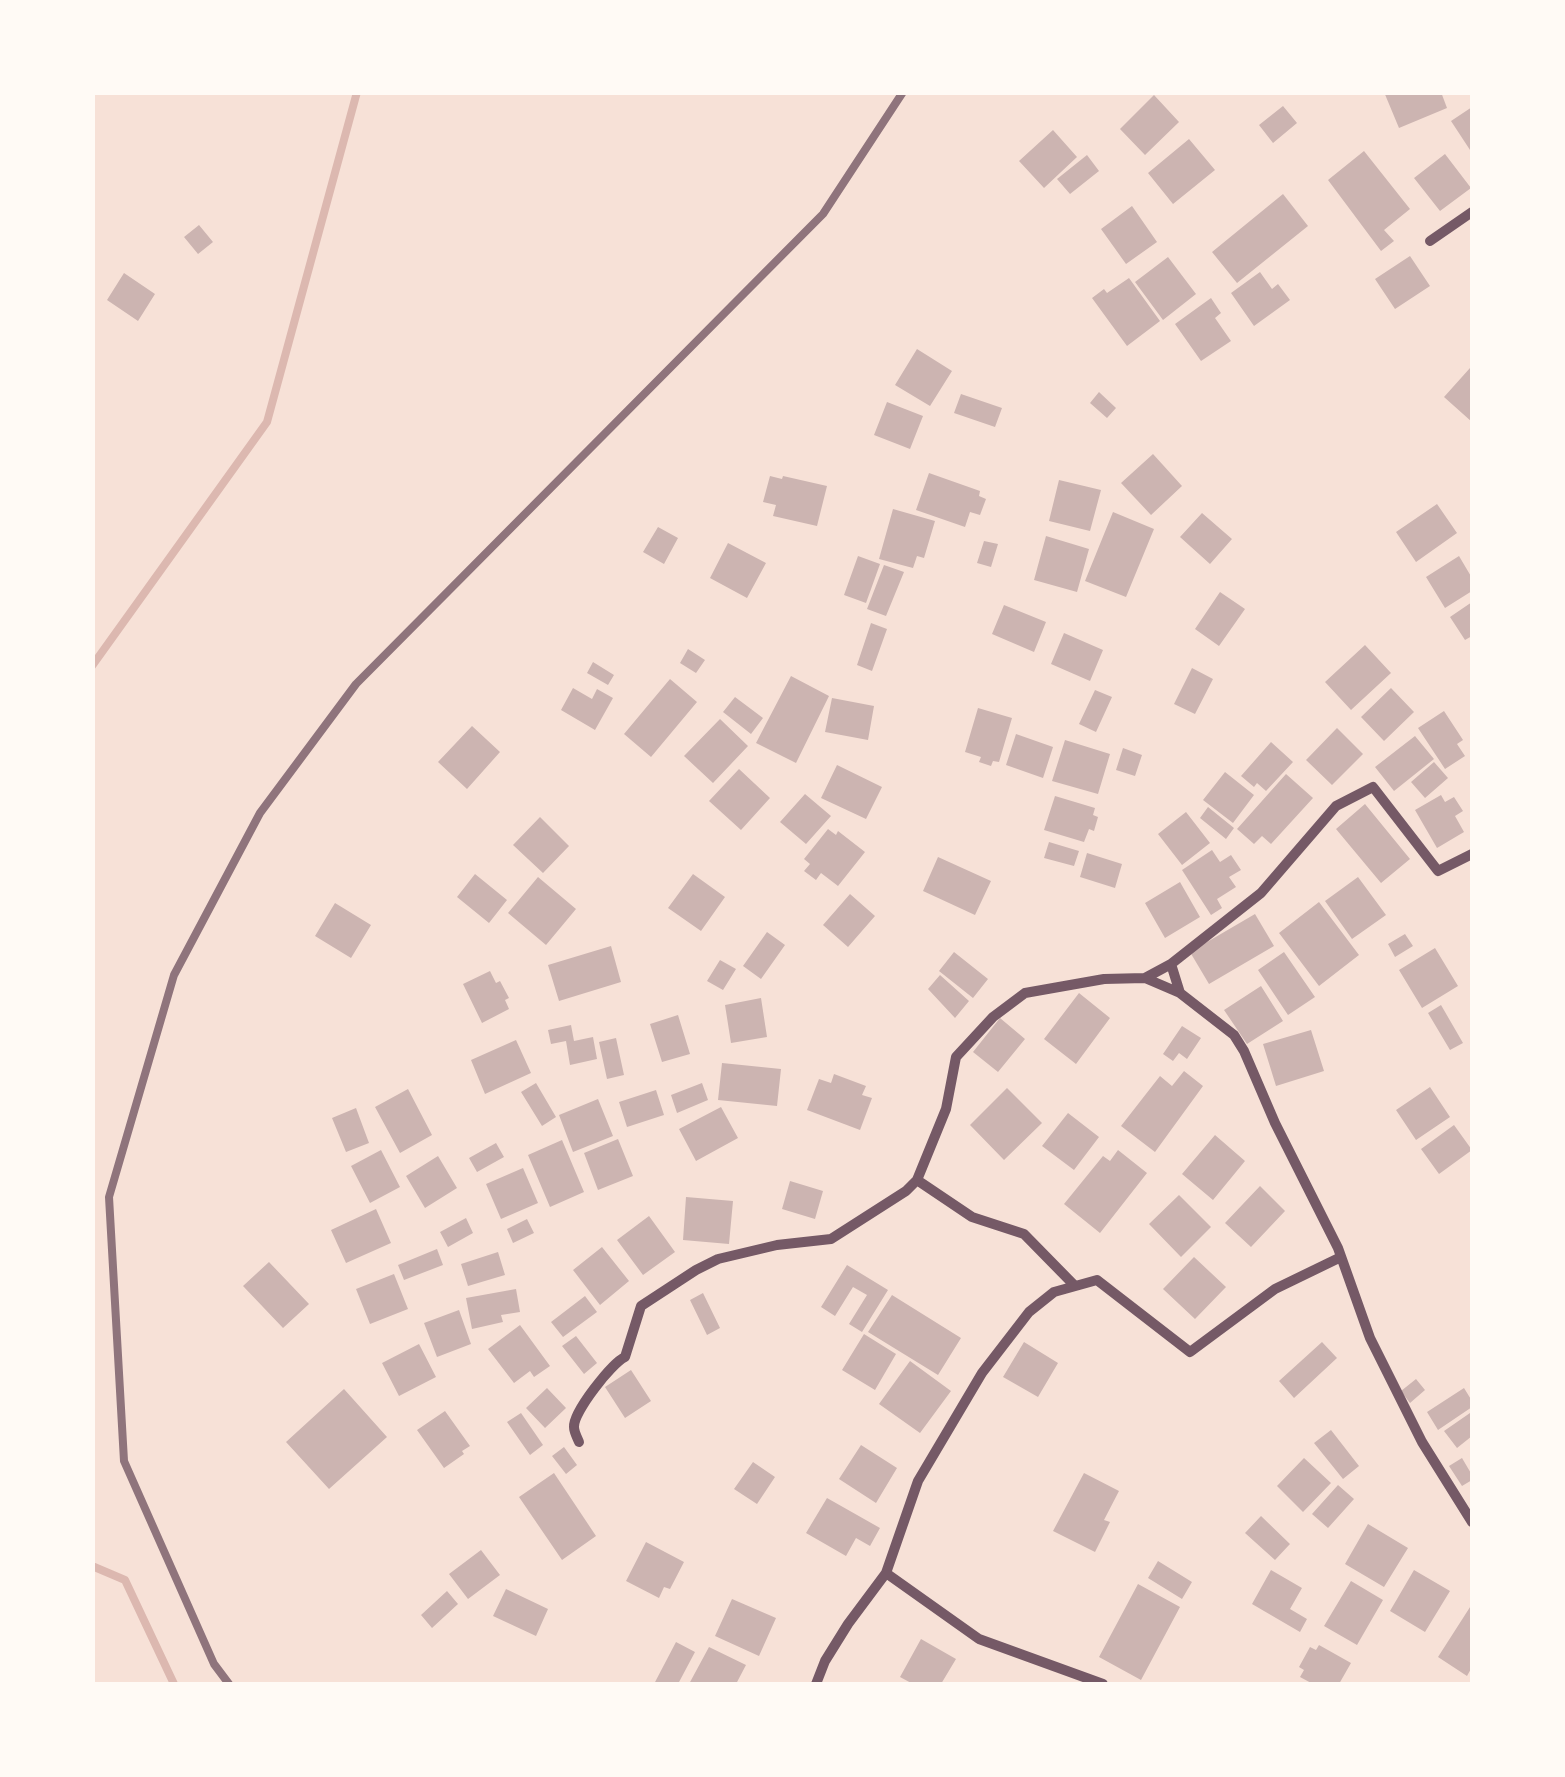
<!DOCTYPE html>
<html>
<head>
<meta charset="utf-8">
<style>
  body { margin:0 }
  #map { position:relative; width:1565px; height:1777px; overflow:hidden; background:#f7e1d7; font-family:"PT Sans",sans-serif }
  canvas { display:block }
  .frame { position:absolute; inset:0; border:95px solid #fffaf5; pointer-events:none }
</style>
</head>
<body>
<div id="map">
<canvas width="1565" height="1777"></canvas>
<div class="frame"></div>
</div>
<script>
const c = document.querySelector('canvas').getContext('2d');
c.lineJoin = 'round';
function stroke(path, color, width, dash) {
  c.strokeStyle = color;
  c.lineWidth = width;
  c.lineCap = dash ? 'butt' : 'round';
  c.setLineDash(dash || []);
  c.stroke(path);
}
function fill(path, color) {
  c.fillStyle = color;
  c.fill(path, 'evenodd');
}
stroke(new Path2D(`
  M92,666l175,-244 90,-330
  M92,1566l33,14 49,104`), '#dcb8b0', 8);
fill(new Path2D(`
  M1384,92h57l6,16 -48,20z
  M1154,95l25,27 -34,33 -25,-26z
  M1283,106l14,17 -24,20 -14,-18z
  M1472,107v46l-21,-32z
  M1053,130l24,27 -33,31 -25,-27z
  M1189,139l26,31 -42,34 -25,-31z
  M1364,151l46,58 -26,21 10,11 -13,10 -53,-71z
  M1445,154l26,34 -31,23 -26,-33z
  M1087,155l12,16 -29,23 -13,-15z
  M1283,194l25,32 -71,57 -25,-31z
  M1132,206l25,36 -31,22 -25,-35z
  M199,225l14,17 -15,12 -14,-17z
  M1410,256l20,30 -35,23 -20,-30z
  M1168,257l28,37 -33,26 -28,-38z
  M1260,272l12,17 6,-5 12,16 -36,26 -23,-33z
  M124,273l31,21 -17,27 -31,-21z
  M1129,278l31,43 -33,25 -35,-48 12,-9 3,4z
  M1211,298l10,15 -6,5 16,23 -30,20 -26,-37z
  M917,349l35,22 -22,35 -35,-21z
  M1470,368l2,2v52l-28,-25z
  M1099,392l17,16 -9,10 -17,-15z
  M961,394l41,14 -7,19 -41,-14z
  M887,402l36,14 -13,33 -36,-14z
  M1153,454l29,32 -31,29 -30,-32z
  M929,473l51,18 -1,5 7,3 -6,16 -10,-3 -5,15 -49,-17z
  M770,476l12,3 1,-3 44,10 -10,40 -44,-10 3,-11 -13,-3z
  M1059,480l42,10 -11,41 -41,-10z
  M1437,504l20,29 -41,29 -20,-30z
  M893,509l42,12 -11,37 -7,-2 -4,12 -34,-9z
  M1113,512l41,17 -28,68 -41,-16z
  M1202,513l30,26 -22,25 -30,-27z
  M658,527l20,11 -14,26 -21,-12z
  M1046,536l43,13 -12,43 -43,-12z
  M984,541l14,3 -7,23 -14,-4z
  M728,543l38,20 -19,35 -37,-20z
  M858,556l22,8 -14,39 -22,-8z
  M1459,556l13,22v13l-27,17 -19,-31z
  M884,565l20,7 -18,44 -19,-7z
  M1220,592l25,17 -26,37 -24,-17z
  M1472,602v34l-7,4 -15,-23z
  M1004,605l42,17 -12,30 -42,-18z
  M871,623l16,6 -15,42 -15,-6z
  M1064,633l39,17 -13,31 -39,-17z
  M1365,645l26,28 -40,37 -26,-28z
  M688,649l17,11 -9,13 -16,-10z
  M593,662l21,13 -6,10 -21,-12z
  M1192,668l21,11 -18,35 -21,-10z
  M791,676l38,20 -33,67 -40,-20z
  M670,679l27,23 -46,55 -27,-23z
  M573,688l19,11 5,-10 16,9 -18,32 -34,-20z
  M1391,688l23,24 -30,29 -23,-24z
  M1095,690l17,7 -16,35 -17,-8z
  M735,697l28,21 -12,16 -28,-22z
  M832,698l42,8 -6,34 -43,-8z
  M978,708l34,10 -13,44 -6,-1 -2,5 -12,-4 2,-5 -16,-5z
  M1444,711l19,29 -6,4 8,12 -20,13 -27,-41z
  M720,719l28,27 -35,37 -29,-27z
  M472,726l28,26 -33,37 -29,-27z
  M1337,728l26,26 -31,31 -26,-25z
  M1016,734l37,13 -10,31 -37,-13z
  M1415,736l19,23 -40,32 -19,-24z
  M1065,740l45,14 -12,40 -46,-13z
  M1271,742l22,20 -27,29 -9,-8 -3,4 -13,-11z
  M1123,748l19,7 -7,21 -19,-6z
  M1434,762l14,16 -23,20 -14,-16z
  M837,765l45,22 -16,32 -45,-21z
  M739,769l31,29 -29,32 -32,-29z
  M1225,772l29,23 -21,28 -30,-23z
  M1286,774l27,24 -42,46 -9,-8 -8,8 -17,-15z
  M805,794l26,22 -25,28 -26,-22z
  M1441,795l4,7 9,-5 9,14 -8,5 9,16 -27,16 -22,-38z
  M1055,796l40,12 -2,7 5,2 -4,14 -5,-2 -5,13 -40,-12z
  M1365,804l45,55 -29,24 -45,-54z
  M1208,807l26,21 -8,11 -26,-21z
  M1186,812l24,31 -28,22 -24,-31z
  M540,817l29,29 -26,27 -30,-28z
  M828,829l8,6 2,-4 27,21 -27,34 -17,-13 -5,7 -12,-9 6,-7 -6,-5z
  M1049,842l30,9 -5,15 -30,-8z
  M1212,850l8,12 11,-7 10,15 -12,7 7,10 -19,12 5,9 -11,7 -29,-45z
  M1087,853l35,11 -7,24 -35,-11z
  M938,857l53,24 -16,34 -52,-24z
  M475,874l32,26 -18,23 -32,-26z
  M693,874l32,23 -24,34 -33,-23z
  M538,877l38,32 -30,36 -38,-32z
  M1358,877l28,38 -34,24 -27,-38z
  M1180,882l20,35 -35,21 -20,-35z
  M850,894l25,22 -27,31 -25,-22z
  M1319,902l40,53 -40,31 -40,-53z
  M335,903l36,22 -20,33 -36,-22z
  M1255,914l19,32 -65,38 -19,-32z
  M767,932l18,13 -24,34 -18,-13z
  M1405,934l8,12 -18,11 -7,-13z
  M611,946l10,36 -62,19 -11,-36z
  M1435,948l23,38 -36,22 -23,-38z
  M954,952l34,27 -15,19 -34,-27z
  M1284,952l31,45 -27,18 -30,-45z
  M720,960l16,9 -13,21 -16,-9z
  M490,971l6,12 4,-2 9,17 -4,2 4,9 -27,14 -19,-39z
  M940,975l29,26 -14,17 -27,-29z
  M1261,986l22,35 -36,23 -23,-34z
  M1079,993l31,25 -34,46 -32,-25z
  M761,998l6,39 -36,6 -6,-38z
  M1441,1005l22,38 -13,7 -22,-37z
  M678,1015l12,39 -28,8 -12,-38z
  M1000,1018l25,21 -27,33 -25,-20z
  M571,1025l3,16 19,-4 4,22 -27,6 -4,-24 -15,3 -3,-14z
  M1182,1026l19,12 -14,21 -8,-6 -6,8 -10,-7z
  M1311,1030l13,41 -48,15 -13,-42z
  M616,1038l8,37 -17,4 -8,-37z
  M516,1040l15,33 -46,21 -14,-34z
  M722,1063l59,6 -4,37 -59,-6z
  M1184,1071l19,15 -48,66 -34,-26 39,-50 12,10z
  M834,1074l32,12 -4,9 10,3 -12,32 -53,-20 12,-31 12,4z
  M536,1083l20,34 -14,9 -21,-34z
  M702,1083l6,17 -31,13 -6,-18z
  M1430,1087l20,30 -34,23 -20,-30z
  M1007,1088l35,35 -38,37 -34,-35z
  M408,1089l24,46 -32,18 -25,-46z
  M656,1090l8,25 -37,12 -8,-25z
  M598,1099l15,37 -40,16 -14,-37z
  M721,1107l17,31 -42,23 -17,-32z
  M356,1108l13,35 -23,9 -14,-34z
  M1068,1113l31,24 -25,33 -32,-24z
  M1454,1125l18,25 -33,24 -18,-25z
  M1215,1135l30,26 -32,39 -31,-26z
  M618,1139l15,37 -35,14 -14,-37z
  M562,1140l22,52 -34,15 -22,-52z
  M496,1143l8,14 -27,15 -8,-14z
  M381,1150l19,37 -30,16 -19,-37z
  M1118,1150l29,23 -47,60 -36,-29 39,-48 7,5z
  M438,1156l19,32 -32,20 -19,-32z
  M523,1168l15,35 -37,16 -15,-35z
  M790,1181l33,10 -8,28 -33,-10z
  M1260,1186l25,25 -34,36 -26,-24z
  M1179,1195l32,32 -30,30 -32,-33z
  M686,1197l47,4 -4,43 -46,-4z
  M376,1209l15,34 -45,20 -15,-33z
  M649,1216l26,36 -32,23 -26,-35z
  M466,1218l7,15 -25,14 -8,-15z
  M527,1219l7,14 -21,10 -6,-14z
  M602,1247l27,34 -29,24 -27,-35z
  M437,1249l6,16 -39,15 -6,-15z
  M498,1252l7,23 -37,11 -7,-22z
  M1194,1257l32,30 -31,32 -32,-30z
  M269,1262l40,42 -26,24 -40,-42z
  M847,1265l41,25 -26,42 -13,-8 18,-29 -14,-8 -18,29 -14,-9z
  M394,1274l14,35 -38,15 -14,-35z
  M516,1289l4,23 -19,3 2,7 -31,7 -6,-31z
  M703,1293l17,35 -13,7 -17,-35z
  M892,1295l69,43 -23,37 -70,-43z
  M585,1296l12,16 -34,25 -12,-15z
  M459,1310l12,34 -34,13 -13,-34z
  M520,1325l30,41 -16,11 -4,-6 -16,12 -26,-34z
  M864,1334l32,20 -21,36 -33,-20z
  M576,1336l21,27 -13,11 -22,-28z
  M1024,1342l34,21 -20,34 -35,-20z
  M1322,1342l15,16 -43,40 -15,-17z
  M419,1344l17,33 -37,19 -17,-33z
  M910,1361l41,30 -31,42 -41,-29z
  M631,1370l20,31 -26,17 -20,-31z
  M1416,1379l9,11 -15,13 -9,-12z
  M547,1388l19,20 -21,20 -19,-20z
  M1464,1388l8,13v6l-34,23 -11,-18z
  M344,1389l43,48 -58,52 -43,-47z
  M445,1411l25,35 -8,5 2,3 -20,14 -27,-38z
  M521,1413l22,32 -13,10 -23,-33z
  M1470,1413l2,23 -15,12 -13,-17z
  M1331,1430l28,36 -16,13 -29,-36z
  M861,1445l36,23 -21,35 -37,-24z
  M564,1447l13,18 -11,9 -14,-18z
  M1304,1458l27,25 -28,29 -26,-26z
  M1462,1458l10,17v5l-10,6 -13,-20z
  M753,1462l22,15 -18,27 -23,-15z
  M554,1473l42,63 -34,24 -43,-63z
  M1084,1473l35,18 -15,29 6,2 -15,30 -42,-21z
  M1338,1485l16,14 -26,29 -16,-14z
  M827,1498l53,30 -10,18 -14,-8 -10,18 -40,-23z
  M1261,1516l29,28 -15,16 -30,-27z
  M1368,1524l40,24 -24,39 -39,-23z
  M646,1542l38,20 -14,27 -6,-2 -5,11 -33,-17z
  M481,1550l19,25 -32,24 -19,-25z
  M1158,1561l34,21 -10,17 -34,-21z
  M1271,1570l31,18 -12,21 17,10 -7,13 -48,-28z
  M1414,1570l36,21 -25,41 -35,-21z
  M1351,1581l32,19 -26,45 -33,-19z
  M1138,1584l42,23 -39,73 -42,-23z
  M506,1589l42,20 -12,27 -43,-20z
  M447,1591l11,13 -26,24 -11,-13z
  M732,1599l44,19 -17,38 -44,-20z
  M1472,1604v63l-5,9 -29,-19z
  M921,1639l35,20 -15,25h-28l-13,-7z
  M676,1642l19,10 -17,32h-24z
  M1319,1645l32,18 -12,21h-26l-13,-7 4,-7 -5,-3 11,-20 6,3z
  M709,1647l37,18 -10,19h-47z`), '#ccb4b1');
stroke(new Path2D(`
  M1430,241l42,-29
  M1171,964l9,29
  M1145,978l26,-14 90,-71 75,-87 37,-19 65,84 34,-17
  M917,1180l55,37 52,17 51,52
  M579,1442c-2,-5 -5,-10 -5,-15 -1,-15 38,-64 51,-70l16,-51 55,-36 22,-11 59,-14 54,-6 75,-48 11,-11 29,-71 10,-52 37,-40 32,-24 79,-14 41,-1 35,15 54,42 10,16 31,72 63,125 32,90 52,104 50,80
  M886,1573l93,66 124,45
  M816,1684l9,-23 23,-37 38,-51 32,-92 64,-108 47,-61 25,-20 43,-12 93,72 85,-63 66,-32`), '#755966', 10);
stroke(new Path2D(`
  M229,1684l-15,-20 -90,-203 -15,-264 65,-222 86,-162 96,-129 467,-470 80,-122`), '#8f747c', 8);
</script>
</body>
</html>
